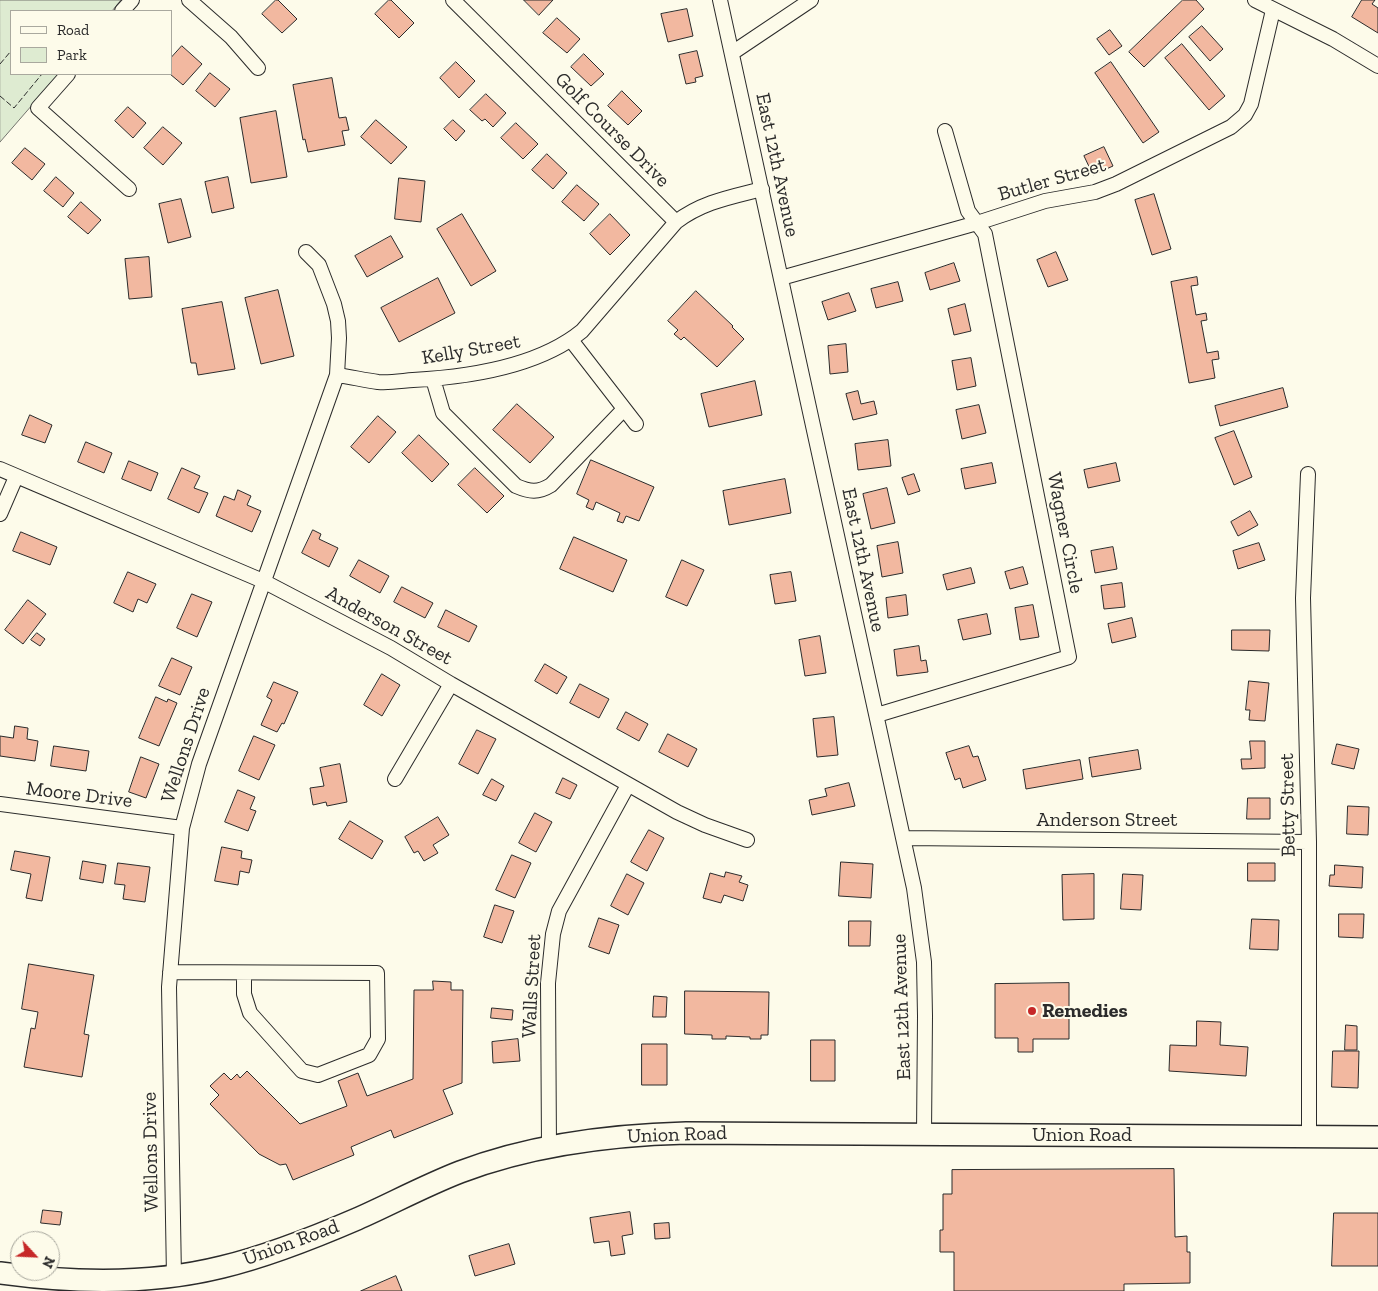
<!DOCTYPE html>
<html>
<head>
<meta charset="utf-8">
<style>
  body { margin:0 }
  #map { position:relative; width:1378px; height:1291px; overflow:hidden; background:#fdfbea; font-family:"Zilla Slab",serif }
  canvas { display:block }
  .legend { position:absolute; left:10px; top:10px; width:162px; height:65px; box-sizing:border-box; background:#fdfbea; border:1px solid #a9a89e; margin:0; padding:6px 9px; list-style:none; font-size:15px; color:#2b2b2b }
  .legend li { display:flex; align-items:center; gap:10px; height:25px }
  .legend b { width:25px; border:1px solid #a9a89e }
  .north { position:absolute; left:10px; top:1231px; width:50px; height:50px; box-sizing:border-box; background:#fdfbea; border:1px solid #a9a89e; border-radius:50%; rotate:115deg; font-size:14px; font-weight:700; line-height:20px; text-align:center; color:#2b2b2b }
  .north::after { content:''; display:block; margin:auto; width:18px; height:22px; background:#c62828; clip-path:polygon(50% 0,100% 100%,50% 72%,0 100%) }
</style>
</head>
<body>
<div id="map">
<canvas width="1378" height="1291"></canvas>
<ul class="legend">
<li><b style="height:6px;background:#fdfbea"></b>Road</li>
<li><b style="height:14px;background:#deebd1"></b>Park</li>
</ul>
<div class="north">N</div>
</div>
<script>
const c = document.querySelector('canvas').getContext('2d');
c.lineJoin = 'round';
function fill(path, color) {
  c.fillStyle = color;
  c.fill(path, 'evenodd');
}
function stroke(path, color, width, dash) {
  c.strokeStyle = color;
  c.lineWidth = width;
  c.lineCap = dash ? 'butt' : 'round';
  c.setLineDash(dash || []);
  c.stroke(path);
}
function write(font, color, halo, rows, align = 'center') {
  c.font = font + ' "Zilla Slab",serif';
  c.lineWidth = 4;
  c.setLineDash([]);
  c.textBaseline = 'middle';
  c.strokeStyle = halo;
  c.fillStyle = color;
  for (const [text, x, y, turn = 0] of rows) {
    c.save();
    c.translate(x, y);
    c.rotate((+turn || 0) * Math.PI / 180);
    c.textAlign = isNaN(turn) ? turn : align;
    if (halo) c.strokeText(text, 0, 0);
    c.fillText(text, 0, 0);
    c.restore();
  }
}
const green = new Path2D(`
  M0,0h121l-9,11h-101v63h48l-59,68z`);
fill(green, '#deebd1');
stroke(green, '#74746e', 1);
const building = new Path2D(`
  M276,0h2l19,19 -15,14 -20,-19z
  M389,0h2l23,23 -15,15 -24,-24z
  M524,0h29l-14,15z
  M1183,0h13l8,9 -60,58 -15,-15z
  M1362,0h13l-3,4 6,4v25l-26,-16z
  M687,9l6,27 -25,6 -7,-28z
  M557,18l23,21 -13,14 -24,-20z
  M1202,26l21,23 -13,12 -21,-24z
  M1110,30l12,16 -13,9 -12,-16z
  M1182,44l43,52 -16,14 -44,-52z
  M182,46l20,18 -19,21 -13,-11 1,-16z
  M697,51l6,25 -8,2 1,4 -10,2 -7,-29z
  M584,54l20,20 -13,12 -20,-19z
  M456,62l19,19 -16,17 -19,-20z
  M1111,62l48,70 -16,11 -48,-70z
  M210,73l20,16 -15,18 -19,-16z
  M332,78l7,40 7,-1 3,13 -7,1 3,14 -37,7 -3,-13 -2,1 -10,-55z
  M622,91l20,20 -14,14 -20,-19z
  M486,94l20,19 -13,14 -8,-8 -3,2 -12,-11z
  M128,107l18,16 -13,15 -18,-17z
  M276,111l11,66 -36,6 -11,-65z
  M376,120l31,27 -16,17 -30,-27z
  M453,120l12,11 -9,10 -12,-12z
  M516,123l22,21 -15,15 -22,-21z
  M163,127l19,16 -19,22 -19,-17z
  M1104,147l9,19 -20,9 -9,-19z
  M25,148l20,16 -13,16 -20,-17z
  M547,154l20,19 -14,16 -21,-19z
  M56,177l18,16 -11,14 -19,-16z
  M228,177l6,31 -22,5 -7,-31z
  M399,178l26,3 -4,41 -26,-3z
  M577,185l22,19 -15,17 -22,-19z
  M1154,194l17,55 -19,6 -17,-55z
  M181,199l10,38 -23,6 -9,-39z
  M81,202l20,18 -13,14 -20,-17z
  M462,214l34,57 -25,15 -34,-57z
  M610,214l20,21 -20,20 -20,-21z
  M391,236l12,21 -36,20 -12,-21z
  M1056,252l12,28 -20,7 -11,-27z
  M149,257l3,40 -23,2 -4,-40z
  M954,263l6,18 -30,9 -5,-17z
  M1197,277l1,8 -7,1 5,29 10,-2 1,7 -6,1 6,32 11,-2 1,8 -7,1 3,18 -26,5 -18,-101z
  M438,278l17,35 -56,29 -18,-34z
  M898,282l5,19 -27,7 -5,-19z
  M278,290l16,66 -33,8 -16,-66z
  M696,291l37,35 -1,1 12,12 -27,28 -33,-30 -3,3 -7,-6 4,-4 -10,-9z
  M849,293l7,18 -28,9 -6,-18z
  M222,302l13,67 -37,6 -2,-12h-5l-9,-54z
  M965,304l6,27 -17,4 -6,-26z
  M846,344l2,28 -18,2 -2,-28z
  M971,358l5,28 -19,4 -5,-29z
  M755,381l7,34 -53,12 -8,-33z
  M1283,388l5,19 -68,19 -5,-20z
  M858,391l3,13 13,-3 3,13 -24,6 -7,-26z
  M517,404l37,33 -24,26 -37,-33z
  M979,405l7,28 -24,6 -6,-29z
  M30,415l22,10 -7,18 -23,-8z
  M378,416l18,16 -27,31 -18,-16z
  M1234,431l18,46 -18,8 -19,-47z
  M419,435l30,29 -17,18 -30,-29z
  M888,440l3,26 -33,4 -3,-26z
  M86,442l26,11 -8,20 -26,-11z
  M591,460l63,27 -15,34 -13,-5 -3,7 -6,-2 3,-8 -24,-11 -3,8 -7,-3 3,-7 -12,-6z
  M129,461l29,12 -7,18 -29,-12z
  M992,463l4,20 -31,6 -4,-20z
  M1116,463l4,18 -32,7 -4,-18z
  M182,468l18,8 -6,12 14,5 -9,20 -31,-14z
  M475,468l29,28 -17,17 -29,-28z
  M914,474l6,17 -12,4 -6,-17z
  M785,479l6,34 -62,12 -6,-34z
  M887,488l8,35 -24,6 -8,-35z
  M238,490l13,6 -4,9 14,6 -9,21 -36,-16 8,-20 10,4z
  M1250,511l8,14 -20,11 -7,-14z
  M313,530l8,4 -2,5 19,9 -9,19 -27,-14z
  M21,532l36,15 -7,18 -37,-14z
  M574,537l53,23 -14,32 -53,-23z
  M898,542l5,31 -21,4 -5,-31z
  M1259,543l6,17 -27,9 -5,-18z
  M1113,547l4,22 -22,4 -4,-22z
  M359,560l30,16 -9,17 -30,-17z
  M682,560l22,10 -17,36 -21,-9z
  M1023,567l5,17 -18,5 -5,-17z
  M971,568l4,15 -28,7 -4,-15z
  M128,572l28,12 -9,19 -9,-4 -5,13 -19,-9z
  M791,572l5,29 -21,3 -5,-29z
  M1122,583l3,24 -21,2 -3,-23z
  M402,587l31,16 -8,15 -31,-16z
  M192,594l20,8 -15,35 -20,-9z
  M906,595l2,20 -20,3 -2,-20z
  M28,600l18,14 -23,30 -18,-14z
  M1033,605l6,32 -19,3 -5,-32z
  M446,610l31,16 -8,16 -31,-15z
  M987,614l4,20 -28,6 -5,-20z
  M1132,618l4,19 -24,6 -4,-19z
  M1232,630h38l-1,21 -37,-1z
  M37,633l8,6 -5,7 -9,-6z
  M820,636l6,37 -21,3 -6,-36z
  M919,646l2,15 5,-1 2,12 -31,4 -3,-26z
  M172,658l20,9 -12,28 -21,-9z
  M545,664l22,13 -10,17 -22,-13z
  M382,674l18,11 -18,31 -18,-11z
  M1249,681l20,2 -4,38 -16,-1 1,-10h-4z
  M274,682l24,10 -14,32 -2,-1 -5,9 -16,-7 11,-25 -5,-3z
  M580,684l29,15 -10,19 -29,-15z
  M156,697l11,5 1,-3 9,4 -18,43 -20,-8z
  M626,712l22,12 -9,17 -22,-12z
  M834,717l4,38 -21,2 -4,-38z
  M15,726l13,2 -1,11 11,2 -3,20 -35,-5v-20l13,2z
  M477,730l19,9 -18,35 -19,-10z
  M668,734l29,15 -9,18 -29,-15z
  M254,736l21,9 -16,35 -20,-9z
  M1250,741h15v27l-23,1 -1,-10h10z
  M1337,744l22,5 -5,20 -22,-5z
  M54,746l35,5 -3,20 -35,-5z
  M969,746l4,11 5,-1 8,24 -23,8 -3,-10 -5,2 -9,-27z
  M1138,750l3,19 -49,8 -3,-19z
  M141,757l18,7 -13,34 -17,-6z
  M1080,760l3,19 -57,10 -3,-19z
  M340,764l7,38 -20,4 -1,-4 -13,3 -3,-17 14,-2 -4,-18z
  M563,778l14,7 -7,14 -14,-6z
  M492,779l12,7 -8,15 -13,-6z
  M849,783l6,23 -43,9 -3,-15 18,-4 -2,-7z
  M238,790l17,7 -5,12 6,2 -8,20 -23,-9z
  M1248,798h22v21h-23z
  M1348,806l21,1 -1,28 -21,-1z
  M535,813l17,9 -16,30 -17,-9z
  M438,817l11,18 -16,10 5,8 -14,8 -6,-10 -4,2 -9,-16z
  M350,821l33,20 -11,18 -33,-20z
  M649,830l15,8 -17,33 -16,-9z
  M222,847l20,4 -1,7 11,2 -3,13 -9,-2 -2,14 -23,-4z
  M15,851l35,6 -8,44 -16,-3 5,-24 -20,-4z
  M512,855l19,8 -16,35 -19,-8z
  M83,861l23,4 -3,18 -23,-4z
  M841,862l32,2 -2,34 -32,-2z
  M118,863l32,4 -5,35 -22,-3 2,-14 -10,-1z
  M1248,863h27v18h-27z
  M1335,865l28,2 -1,21 -33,-2 1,-11h4z
  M726,872l16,4 -3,6 9,3 -5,16 -19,-6 -3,8 -18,-5 7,-25 14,4z
  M627,874l17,9 -16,32 -17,-9z
  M1094,874v45l-31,1 -1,-45z
  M1123,874l20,1 -2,35 -20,-1z
  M495,905l19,6 -12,32 -18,-6z
  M1339,914h25l-1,24 -24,-1z
  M599,918l20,7 -10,29 -20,-7z
  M1252,919l27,1 -1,30 -28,-1z
  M849,921h22l-1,25h-21z
  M29,964l65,11 -10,59 5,1 -7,42 -58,-10 7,-39 4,1 3,-17 -16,-3z
  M433,981l18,1v8h12l-1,93 -19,7 10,24 -59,24 -3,-8 -40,17 3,8 -61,25 -7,-16 -6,1 -21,-11 -49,-50 9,-9 -9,-9 14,-13 7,7 6,-6 3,4 7,-7 53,53 47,-18 -9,-25 20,-8 9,23 46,-17 1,-89h19z
  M1069,983v56h-36v13h-15v-14h-23v-54z
  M685,991l84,1 -1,43h-7v4h-11v-2l-24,-1v3h-14v-4l-27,-1z
  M654,996l13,1 -1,20h-13z
  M492,1008l21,2 -1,10 -21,-2z
  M1197,1021l24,1 -1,23 28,2 -2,29 -77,-5 1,-26 26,1z
  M1346,1025l11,1v24h-12z
  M518,1039l2,22 -27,2 -1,-21z
  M811,1040h24v41h-24z
  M642,1044h25v41h-25z
  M1333,1051h26l-1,37 -26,-1z
  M1174,1169l1,68 12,-1v16h3v31l-66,1v7h-170v-39h-14v-22h3v-36h9v-24z
  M43,1210l19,2 -2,13 -19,-2z
  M630,1212l3,22 -11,2 3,18 -14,2 -2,-15 -15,2 -4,-25z
  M1334,1213h44v53h-46z
  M669,1223l1,15 -15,1 -1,-15z
  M509,1244l6,20 -40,12 -6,-20z
  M396,1276l6,15h-41z`);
fill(building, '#f2b8a0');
stroke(building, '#2b2b2b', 1);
const minor = new Path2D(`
  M189,0l42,37 27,31
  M453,0l223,222
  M720,0l194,888 10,74 1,54 -1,118
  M1255,0l78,39 45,27
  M122,11l10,-11
  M732,53l79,-53
  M68,74l-30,34 91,81
  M781,278l196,-55 68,-22 50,-9 21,-8 115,-57 14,-12 6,-11 22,-94
  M571,340l65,84
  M337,375c14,2 27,5 41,7 11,1 23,-1 35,-2 56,-3 125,-13 169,-49l94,-109c26,-20 55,-25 86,-33
  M433,379l10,34 73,73c14,6 22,7 35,-1l73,-76
  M0,469l263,112 128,67 60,36 226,128 28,13 42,15
  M1308,474l-5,124 6,244v295
  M0,514l16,-37
  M877,715l192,-58 -84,-423 -17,-23 -23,-80
  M395,779l56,-95
  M0,804l182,24
  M904,838l405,4
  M170,972l207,1 1,66 -9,16 -51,20 -16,-4 -52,-58 -6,-19v-21
  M549,1147l-1,-164 5,-49 6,-23 69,-126
  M174,1277l-5,-290 13,-159 17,-64 138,-389 2,-37 -1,-17 -4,-17 -15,-39 -13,-13`);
const primary = new Path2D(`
  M0,1273c73,10 150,12 222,-6 46,-11 91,-29 135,-48 34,-15 67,-33 103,-47 71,-27 150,-37 226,-39l692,4`);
stroke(minor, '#2b2b2b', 16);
stroke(primary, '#2b2b2b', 24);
stroke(minor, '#fdfbea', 14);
stroke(primary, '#fdfbea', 21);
stroke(new Path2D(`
  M0,64l11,-13
  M0,96l14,12 28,-34`), '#2b2b2b', 1, [6, 2.5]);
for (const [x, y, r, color] of [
  [1032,1011,5,"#c62828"]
]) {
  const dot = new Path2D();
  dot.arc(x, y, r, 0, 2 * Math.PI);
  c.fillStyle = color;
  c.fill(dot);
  stroke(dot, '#fdfbea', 2);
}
write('20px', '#2b2b2b', '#fdfbea', [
  ["Golf Course Drive",612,130,45],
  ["East 12th Avenue",777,165,78],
  ["Butler Street",1052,180,-16],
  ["Kelly Street",471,350,-10],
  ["Wagner Circle",1065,533,79],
  ["East 12th Avenue",863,560,78],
  ["Anderson Street",389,626,29],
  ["Wellons Drive",186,745,-72],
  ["Moore Drive",79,795,7],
  ["Betty Street",1288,805,-91],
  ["Anderson Street",1107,820],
  ["Walls Street",532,986,-87],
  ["East 12th Avenue",902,1007,-92],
  ["Union Road",677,1135,-2],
  ["Union Road",1082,1135],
  ["Wellons Drive",151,1152,-91],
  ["Union Road",291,1243,-20]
]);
write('bold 20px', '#2b2b2b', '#fdfbea', [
  ["Remedies",1042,1011]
], 'left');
</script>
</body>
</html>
